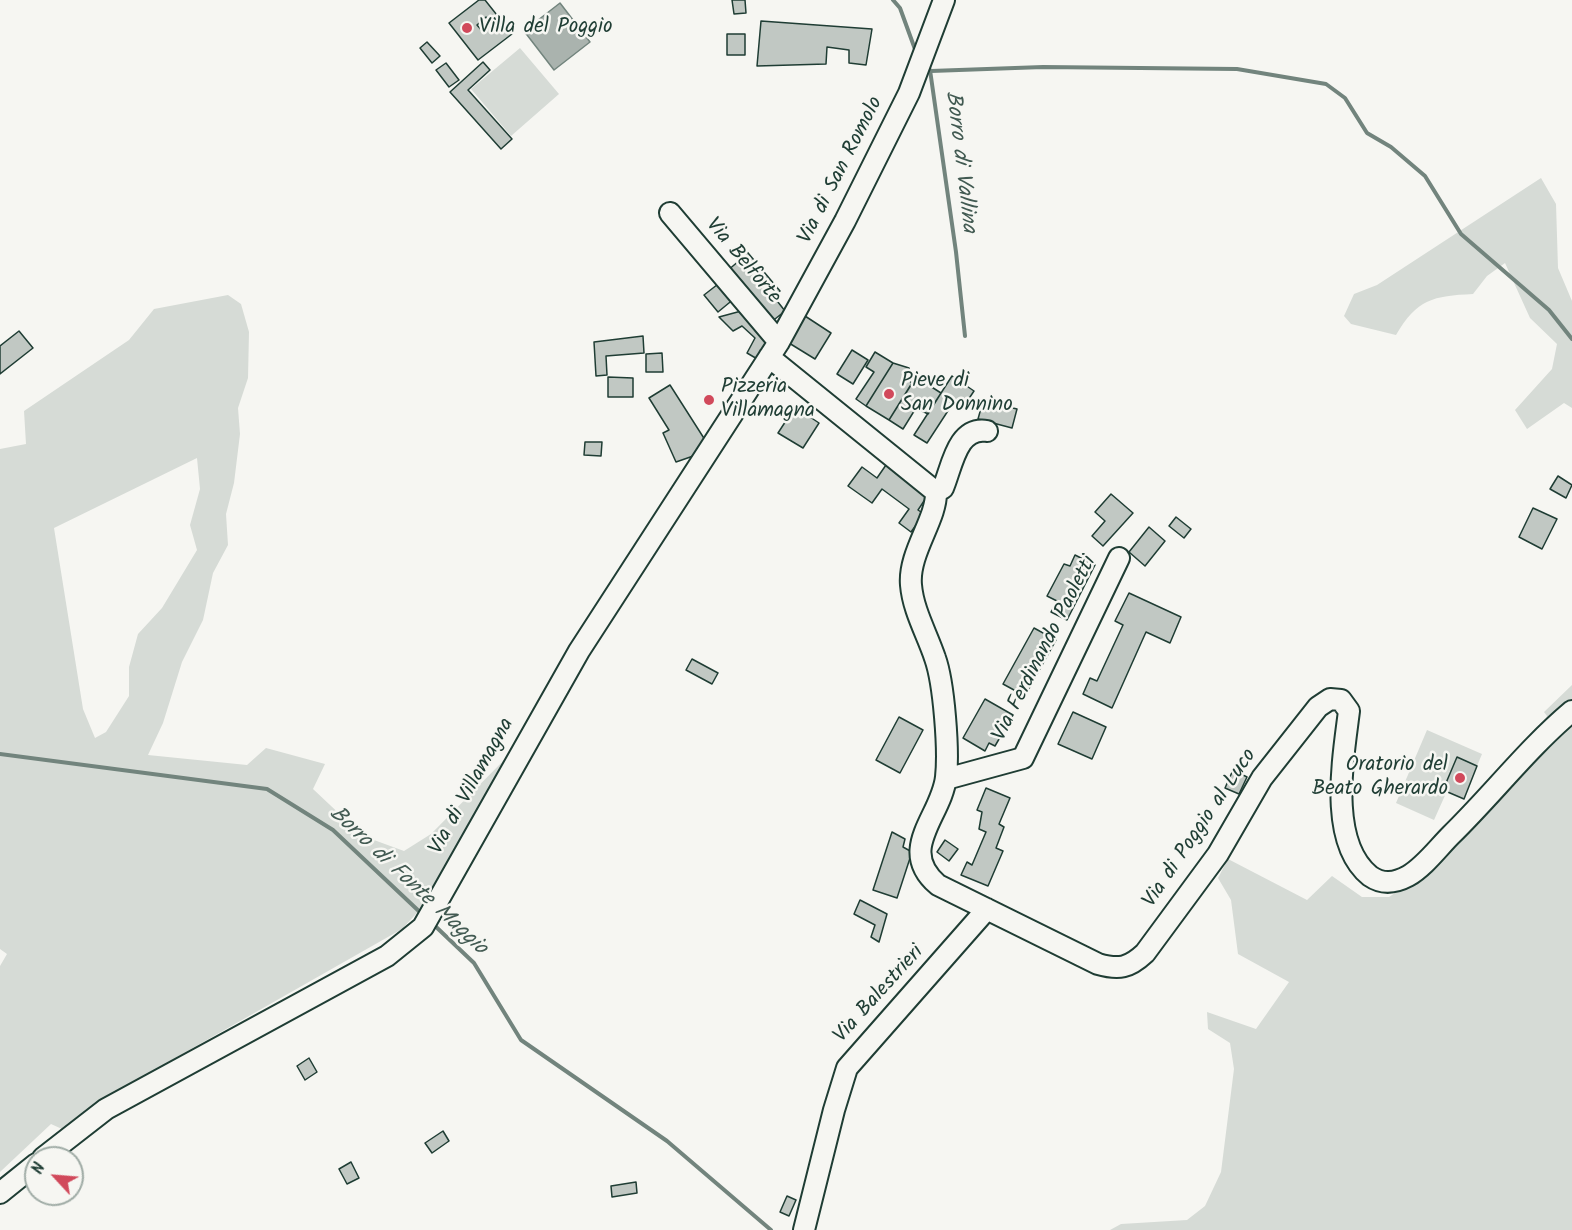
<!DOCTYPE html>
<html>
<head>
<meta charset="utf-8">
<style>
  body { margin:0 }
  #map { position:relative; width:1572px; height:1230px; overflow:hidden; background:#f6f6f2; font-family:Kalam,sans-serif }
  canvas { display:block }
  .north { position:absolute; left:24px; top:1146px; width:60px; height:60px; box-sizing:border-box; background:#f6f6f2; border:2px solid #a0aca6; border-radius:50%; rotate:296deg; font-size:16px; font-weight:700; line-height:24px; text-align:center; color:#1f3d34 }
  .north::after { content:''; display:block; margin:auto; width:21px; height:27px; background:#d1495b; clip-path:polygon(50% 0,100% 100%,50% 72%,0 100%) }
</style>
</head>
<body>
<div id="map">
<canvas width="1572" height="1230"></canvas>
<div class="north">N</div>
</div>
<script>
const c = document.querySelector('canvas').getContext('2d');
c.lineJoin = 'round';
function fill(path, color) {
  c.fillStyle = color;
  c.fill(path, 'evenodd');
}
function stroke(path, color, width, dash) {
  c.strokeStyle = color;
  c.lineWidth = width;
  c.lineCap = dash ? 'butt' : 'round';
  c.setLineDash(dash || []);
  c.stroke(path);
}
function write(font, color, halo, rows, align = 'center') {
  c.font = font + ' Kalam,sans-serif';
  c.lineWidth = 5;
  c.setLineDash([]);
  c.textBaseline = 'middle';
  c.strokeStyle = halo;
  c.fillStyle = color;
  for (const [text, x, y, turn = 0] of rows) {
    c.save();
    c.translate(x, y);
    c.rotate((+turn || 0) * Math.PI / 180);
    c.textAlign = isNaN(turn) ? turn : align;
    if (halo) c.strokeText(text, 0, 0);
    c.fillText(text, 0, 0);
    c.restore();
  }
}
fill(new Path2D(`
  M520,48l39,46 -48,42 -40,-47z
  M1541,178l15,26 2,64 14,33v107l-8,-5 -37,26 -12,-19 37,-41 5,-25 -27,-26 -25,-55 -18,13 -14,18c-40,2 -56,5 -77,41l-45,-11 -7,-8 10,-22 23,-9z
  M228,295l13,9 8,28 -1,46 -10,30 2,26 -6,49 -8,31 2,31 -15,28 -10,47 -21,42 -19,61 -15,32 99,10 19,-17 59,16 -12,25 50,47 41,15 27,-17 78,-79 -80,145 -27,29 -248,141 -92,59 -11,-5 -51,48v-206l7,-12 -7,-5v-500l26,-5 -2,-33 105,-71 25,-31zM197,458l3,31 -10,36 7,25 -35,58 -24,26 -9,33v29l-23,36 -11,6 -12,-29 -29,-181z
  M1572,685v545h-462l11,-6 66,-4 18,-14 16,-34 13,-103 -4,-26 -22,-14 -1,-17 49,17 33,-47 -51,-28 -7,-54 -13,-22 10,-19 79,41 25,-24 30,21h27l33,-22 108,-107 17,-52 -3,-4z
  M1427,730l55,24 -5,12 -20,-9 -14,32 4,2 -13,29 -38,-17z`), '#d6dbd6');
const water = new Path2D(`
  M560,3l30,39 -36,28 -30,-39z`);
fill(water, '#aab3ae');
stroke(water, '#72847d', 1.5);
stroke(new Path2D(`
  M893,0l7,8 16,44
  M930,70l26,182 9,84
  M931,71l112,-4 194,2 89,15 19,14 22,35 24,14 34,29 36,58 88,76 23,29
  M0,754l267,35 66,41 90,85
  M433,924l41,39 47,77 146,101 104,89`), '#72847d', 4);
const building = new Path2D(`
  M479,0h6l27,34 -34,26 -29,-37zM486,17l6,8 -9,7 -6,-7z
  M732,0h13l1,13 -12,1z
  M761,21l111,8 -6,36 -17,-2v-13l-22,-3 -1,17 -69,2z
  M727,34h18v21h-18z
  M427,42l13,14 -8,7 -12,-15z
  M483,62l7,8 -22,20 44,49 -11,10 -51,-57z
  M446,63l13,17 -10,7 -13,-17z
  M743,247l37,44 -6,6 11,14 -15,12 -43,-52 13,-11 -5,-6z
  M722,281l13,17 -17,14 -14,-17z
  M745,310l26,30 -12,20 -12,-7 8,-15 -13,-12 -9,5 -14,-14z
  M805,316l26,17 -16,26 -26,-16z
  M19,331l14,17 -33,26v-28z
  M643,336l1,17 -38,3 1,19 -11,1 -2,-34z
  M852,350l16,10 -15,24 -16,-10z
  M875,352l18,11 -27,43 -10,-7 18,-27 -8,-5z
  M662,353l1,19h-17v-18z
  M893,363l16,5 2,6 -4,5 5,4 -23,37 -23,-14z
  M952,376l22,15 -10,15 -9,-6 -28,43 -13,-8z
  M608,377l25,1v19h-25z
  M916,377l25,16 -13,21 -12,-6 -13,21 -14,-9z
  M670,385l37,58 -8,11 -23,8 -13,-29 6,-3 -20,-32z
  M983,401l34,8 -5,19 -34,-9z
  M795,407l24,16 -16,25 -25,-15z
  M585,442h17l-1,14 -17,-1z
  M886,465l42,30 -10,15 6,4 -13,18 -12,-9 10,-14 -27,-20 -10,14 -24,-17 14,-19 15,11z
  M1558,476l14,9 -6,13 -16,-9z
  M1111,494l22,19 -30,33 -11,-10 13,-15 -10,-9z
  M1533,508l24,11 -15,30 -23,-12z
  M1176,517l15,12 -7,9 -15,-12z
  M1149,527l16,14 -20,25 -16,-14z
  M1075,555l20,10 -28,55 -16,-8 6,-11 -10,-5 17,-32 6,2z
  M1129,593l52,24 -11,26 -24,-11 -34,76 -29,-14 7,-16 7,3 26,-56 -8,-4z
  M1034,628l22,12 -31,56 -22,-12z
  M692,659l26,14 -6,11 -26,-14z
  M985,699l28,16 -18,31 -6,-3 -4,8 -22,-13z
  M1073,712l33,15 -14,32 -34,-15z
  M899,717l24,13 -23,43 -24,-13z
  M1457,757l20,9 -13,33 -21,-9z
  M1233,770l14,7 -8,17 -14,-6z
  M986,788l24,10 -11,26 5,3 -8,21 7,3 -15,35 -27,-11 6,-13 5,3 14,-33 -7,-3 3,-17 -5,-2z
  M892,832l13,7 -2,8 9,5 -15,46 -24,-8z
  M945,840l13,9 -9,12 -12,-9z
  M860,900l27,14 -8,28 -8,-5 4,-12 -21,-11z
  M309,1058l8,14 -12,8 -8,-14z
  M443,1131l6,10 -17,12 -7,-10z
  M351,1162l8,16 -12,6 -8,-15z
  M636,1182l1,11 -25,4 -1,-11z
  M787,1196l9,4 -7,16 -9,-4z`);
fill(building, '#c1c8c3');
stroke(building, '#1f3d34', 1.5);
const minor = new Path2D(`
  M670,213l109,129
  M769,357l167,135
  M936,492c1,27 -28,61 -25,93 2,25 16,49 24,73 9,25 14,92 11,119 -4,39 -50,72 -8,108l160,79c21,6 31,4 47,-11l73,-99 44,-76 56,-71 12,-8 11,1 8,11c-6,48 -21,131 21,165 13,9 25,7 38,0 16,-9 30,-28 43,-41 41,-40 77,-87 121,-124
  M936,492l7,-4c9,-21 14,-62 44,-57
  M946,779l77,-21 96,-200
  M43,1158l63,-49 281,-153 36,-29 156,-276 200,-309 66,-121 64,-128 35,-93
  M0,1193l36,-29
  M804,1230l30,-120 13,-42 140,-159`);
stroke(minor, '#1f3d34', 24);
stroke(minor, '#f6f6f2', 20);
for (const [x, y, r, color] of [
  [467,28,6,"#d1495b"],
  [889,394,6,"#d1495b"],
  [709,400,6,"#d1495b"],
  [1460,778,6,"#d1495b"]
]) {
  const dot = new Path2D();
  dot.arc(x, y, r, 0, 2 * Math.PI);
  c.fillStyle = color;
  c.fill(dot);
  stroke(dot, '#f6f6f2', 2);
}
write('21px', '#1f3d34', '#f6f6f2', [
  ["Villa del Poggio",479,28],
  ["Pieve di",901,382],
  ["San Donnino",901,406],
  ["Pizzeria",721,388],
  ["Villamagna",721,412],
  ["Oratorio del",1448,766,"right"],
  ["Beato Gherardo",1448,790,"right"]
], 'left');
write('21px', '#1f3d34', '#f6f6f2', [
  ["Via di San Romolo",842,171,-63],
  ["Via Belforte",742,262,50],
  ["Via Ferdinando Paoletti",1046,649,-63],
  ["Via di Villamagna",473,787,-61],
  ["Via di Poggio al Luco",1201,829,-56],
  ["Via Balestrieri",880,995,-48]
]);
write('italic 22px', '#425a52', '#f6f6f2', [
  ["Borro di Vallina",959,162,83],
  ["Borro di Fonte Maggio",407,882,43]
]);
</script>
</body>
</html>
